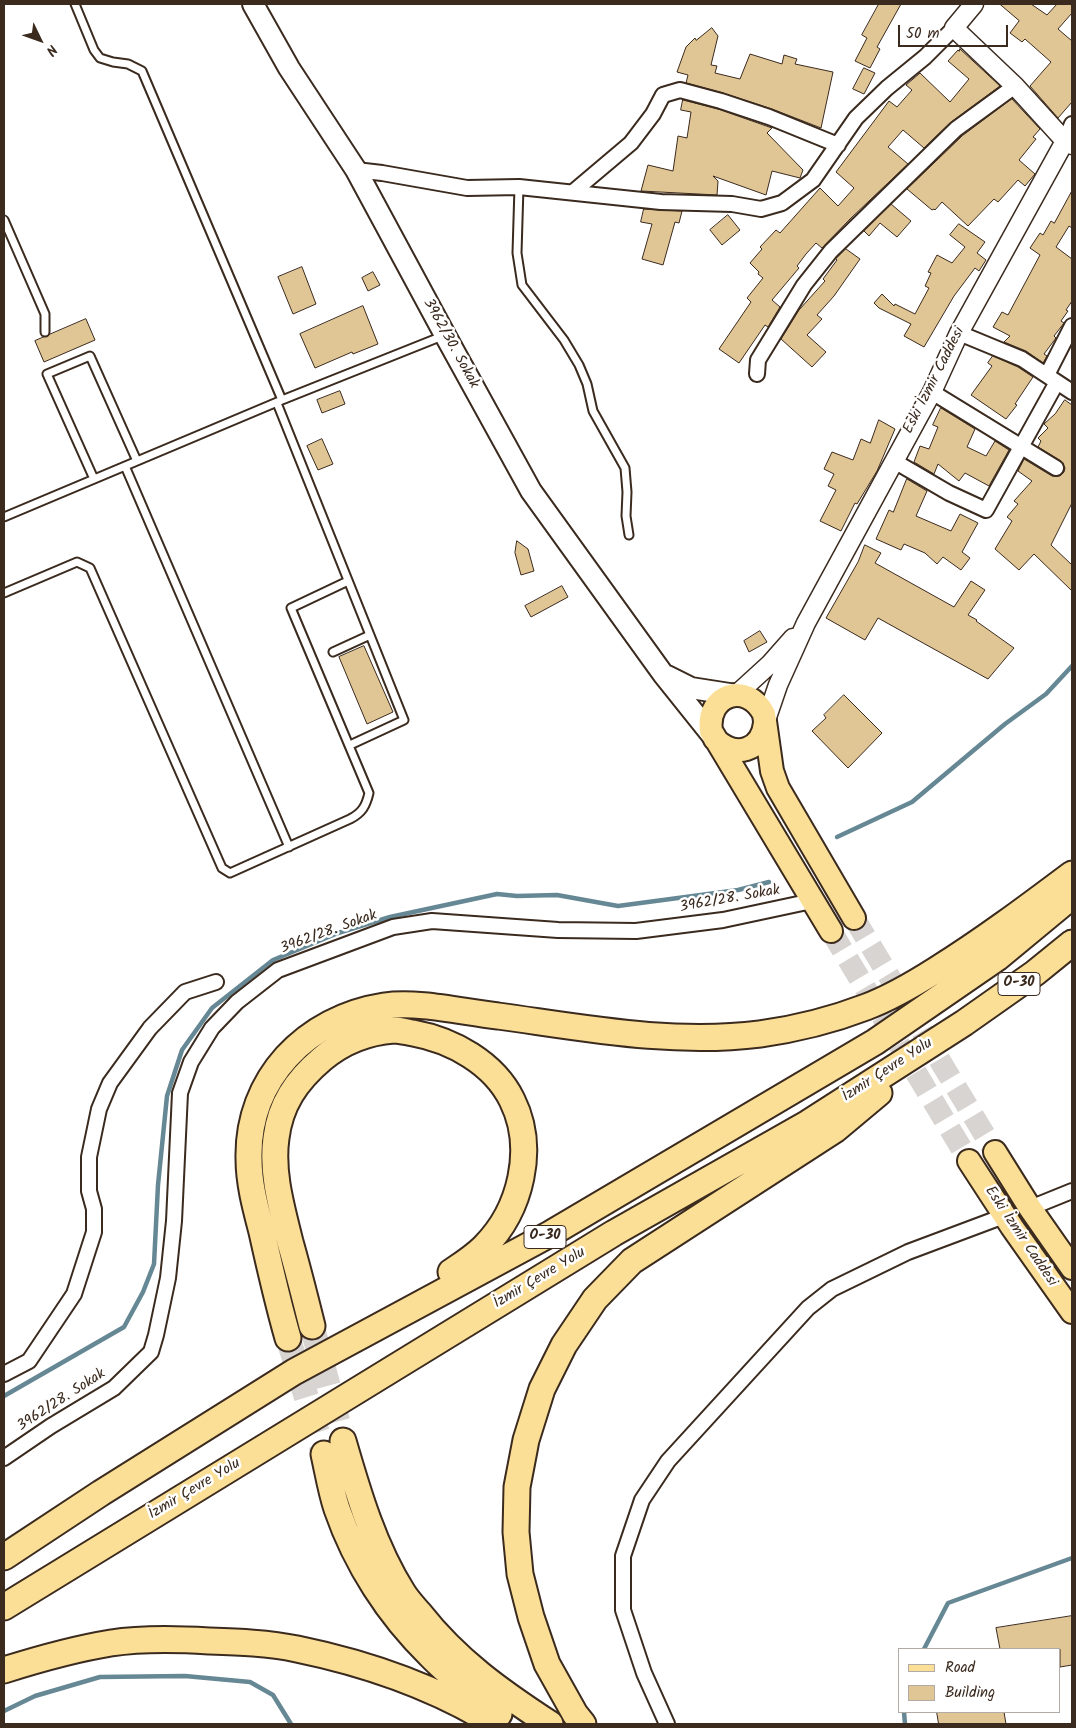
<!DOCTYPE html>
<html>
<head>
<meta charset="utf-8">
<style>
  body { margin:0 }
  #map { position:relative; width:1076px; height:1728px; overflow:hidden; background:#fff; font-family:Kalam,sans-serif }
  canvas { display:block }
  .frame { position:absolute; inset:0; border:5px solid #3b2a1e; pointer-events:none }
  .legend { position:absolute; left:898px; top:1648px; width:162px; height:65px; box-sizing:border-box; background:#fff; border:1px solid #b1aaa5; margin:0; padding:6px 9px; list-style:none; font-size:15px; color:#3b2a1e }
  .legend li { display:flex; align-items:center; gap:10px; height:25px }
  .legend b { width:25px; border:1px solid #b1aaa5 }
  .north { position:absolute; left:15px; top:15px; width:50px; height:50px; -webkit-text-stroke:4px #fff; paint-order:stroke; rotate:132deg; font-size:14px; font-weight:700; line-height:20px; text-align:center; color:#3b2a1e }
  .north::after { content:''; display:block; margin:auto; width:18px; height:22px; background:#3b2a1e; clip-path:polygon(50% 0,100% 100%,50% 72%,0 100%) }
  .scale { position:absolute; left:898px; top:25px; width:110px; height:22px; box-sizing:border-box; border:2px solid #3b2a1e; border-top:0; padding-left:6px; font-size:15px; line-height:18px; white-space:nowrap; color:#3b2a1e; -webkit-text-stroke:4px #fff; paint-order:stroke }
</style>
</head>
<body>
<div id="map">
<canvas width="1076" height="1728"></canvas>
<div class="frame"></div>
<ul class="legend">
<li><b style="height:6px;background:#fbdf96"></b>Road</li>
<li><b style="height:14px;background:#e0c595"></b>Building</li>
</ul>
<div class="north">N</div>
<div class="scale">50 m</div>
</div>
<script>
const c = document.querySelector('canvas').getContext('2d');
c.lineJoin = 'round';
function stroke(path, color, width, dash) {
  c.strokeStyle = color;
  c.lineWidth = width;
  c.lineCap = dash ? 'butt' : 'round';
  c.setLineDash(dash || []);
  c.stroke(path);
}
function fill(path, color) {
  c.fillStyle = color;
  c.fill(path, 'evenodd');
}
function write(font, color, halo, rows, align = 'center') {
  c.font = font + ' Kalam,sans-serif';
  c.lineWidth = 5;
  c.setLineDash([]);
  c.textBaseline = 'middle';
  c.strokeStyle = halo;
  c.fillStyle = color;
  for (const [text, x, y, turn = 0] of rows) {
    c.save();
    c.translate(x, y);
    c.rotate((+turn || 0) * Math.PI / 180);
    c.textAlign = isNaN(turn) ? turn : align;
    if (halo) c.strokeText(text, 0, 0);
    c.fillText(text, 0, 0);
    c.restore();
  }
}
stroke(new Path2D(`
  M837,837l75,-35 93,-78 41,-30 26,-28
  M4,1396l120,-69 19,-35 11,-28 4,-79 9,-89 15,-46 30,-42 61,-48 65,-27 52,-16 107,-23 20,2 40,-1 61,11 120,-16 31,-8
  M924,1649l24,-46 124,-45
  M4,1711l31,-15 65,-19 85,-1 65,6 23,13 18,29
  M904,1712l1,12`), '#668895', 4.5);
const building = new Path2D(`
  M879,4h22l-24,43 3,2 -10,19 -15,-7 12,-23 -5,-3z
  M1000,4h31l16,11 10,-11h15v9l-14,16 14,12v61l-14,16 -28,-32 21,-24 -26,-23 -3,3 -12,-9 9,-12z
  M712,28l6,8 -7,29 6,1 -2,7 25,6 10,-25 32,10 2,-9 13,4 -2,5 38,8 -12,56 -49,-19 -49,-16 -37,-10 2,-8 -11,-3 9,-25 9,-9 1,2z
  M960,49l40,37 -49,36 -27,26 -21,-18 -15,17 20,17 -58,55 -28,29 -6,-5 -10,11 -9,12 2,2 -27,32 8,7 -12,20 -3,-2 -26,38 -20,-14 32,-47 -4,-4 16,-20 -5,-4 1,-2 -9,-9 12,-14 -2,-2 16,-17 4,3 40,-45 18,18 16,-18 -18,-16 53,-71 8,6 15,-17 -6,-5 14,-12 30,29 19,-23 -21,-18 10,-11 1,1z
  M864,68l11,5 -11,21 -11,-5z
  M1012,99l28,30 -7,8 3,2 -17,21 16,14 -10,12 -7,-6 -20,22 -4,-3 -26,27 -26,-24 -7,8 -1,-1 -2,1 -25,-21 55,-53z
  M683,100l35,9 54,19 -5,5 36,37 -3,8 -28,-7 -6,24 -53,-19 5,5 -1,14 -76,-4 7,-26 25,6 5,-35 9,2 4,-26 -10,-2z
  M1072,191v37l-3,-2 -13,21 16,12v42l-6,9 2,1 -7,10 3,2 -10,13 2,2 -12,16 3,2 -4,7 -17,-12 -22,-9 6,-6 -17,-9 9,-15 6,3 32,-60 -10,-7 10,-15 3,2 8,-14 3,2z
  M891,204l20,17 -14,16 -17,-14 -11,13 -5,-5z
  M644,209l38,2 -3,12 -4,-1 -12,43 -21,-6 10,-35 -11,-2z
  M728,215l12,15 -18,15 -12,-15z
  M959,224l26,18 -8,11 9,7 -7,11 -4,-3 -21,28 -30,51 -20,-11 7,-12 -32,-16 -5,-5 8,-9 12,12 1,-2 20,10 14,-26 -4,-2 6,-13 -3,-1 9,-17 15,8 13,-16 -15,-12z
  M846,249l14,10 -26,37 -17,19 5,4 -15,16 19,17 -14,15 -31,-28 18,-29 26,-29 -2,-2 14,-19 -1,-1z
  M302,267l14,37 -23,10 -15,-37z
  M373,272l7,13 -12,6 -6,-13z
  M363,306l15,38 -25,10 -1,-2 -37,16 -15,-34z
  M86,319l9,21 -51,22 -9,-21z
  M993,356l25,11 15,10 -18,27 2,1 -11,14 -35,-24 21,-29 -4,-3z
  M340,391l5,13 -23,9 -5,-13z
  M1065,400l7,5v98l-21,42 21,20v26l-38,-37 -15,16 -24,-21 17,-28 -5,-4 11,-13 -4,-3 18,-20 -14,-10 6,-12 28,17h8l4,-4 1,-4 -4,-7 -23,-14 3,-6 -3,-3 10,-10 -4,-4 11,-10z
  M941,408l34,21 -8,18 19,9 9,-15 14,9 -20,36 -24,-13 -6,8 -21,-17 -4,10 -20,-12 6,-16 9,3 9,-22 -5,-2z
  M879,420l16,9 -18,42 -20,33 -2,-1 -14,28 -21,-10 16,-31 -8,-4 6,-12 -10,-5 8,-17 21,8 8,-21 9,4z
  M322,439l11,25 -15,6 -11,-24z
  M907,479l20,12 -11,25 35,15 9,-17 18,9 -16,29 8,6 -9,12 -18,-13 -6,7 -12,-11 -21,-9 -3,6 -25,-11 13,-29 4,2z
  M517,541l11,8 6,22 -13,4 -6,-22z
  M865,545l16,8 -6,10 79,44 17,-26 14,9 -17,25 9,5 -1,1 38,27 -26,31 -110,-61 -13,22 -39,-22 32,-56z
  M562,586l6,11 -37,20 -6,-11z
  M760,631l7,11 -18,10 -5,-11z
  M364,646l29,66 -26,12 -28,-67z
  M844,695l38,38 -34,35 -36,-37 14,-13 -2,-3z
  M1072,1616v49l-12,2v-18h-60l-4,-21z
  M937,1712h67l2,12h-67z`);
fill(building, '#e0c595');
stroke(building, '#3b2a1e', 1);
stroke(new Path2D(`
  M854,918l141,234
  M831,931l138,230`), '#d8d4d2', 22, [22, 11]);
stroke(new Path2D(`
  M312,1326l31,115
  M288,1338l36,116`), '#d8d4d2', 25, [25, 12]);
const service = new Path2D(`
  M75,4l19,46 6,8 13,4 15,2 14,7 140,329
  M519,187l-2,66 5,32 42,55 15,25 8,19 6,27 32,57 2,24 -1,24 3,19
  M4,220l41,94v18
  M277,403l127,317 -54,25
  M125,466l164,381
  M94,479l-47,-105 43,-18 47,105
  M4,517l278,-117 163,-65
  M4,593l73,-31 13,6 132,300 8,5 120,-54c12,-6 16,-13 19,-26l-78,-185 57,-27
  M333,652l37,-17`);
const minor = new Path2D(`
  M1065,141l7,-17
  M356,170l26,3 85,15 52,-1 142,15 71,2 29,5 21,-6 31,-23 43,-62 31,-30 38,-31 29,-29
  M573,192l58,-49 22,-29 10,-19 17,-5 41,11 48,16 69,28
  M959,333l63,26 50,33
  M757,374l1,-14 46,-75 27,-34 125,-122 59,-43
  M1047,375l25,-49
  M932,392l124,76
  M894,461l55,32 37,17 71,-128
  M1030,1208l42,-17
  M4,1374l25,-13 45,-67 20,-62v-23l-5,-18v-34l10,-48 11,-26 40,-55 35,-36 31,-10
  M4,1458l47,-32 63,-38 37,-36 5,-17 12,-57 6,-57 6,-128 11,-31 21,-34 25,-26 41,-32 115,-43 39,-6 126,9 78,1 87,-11 89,-19
  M667,1724l-23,-51 -21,-63v-54l19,-56 26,-39 140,-153 24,-19 76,-37 96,-36`);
const tertiary = new Path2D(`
  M974,4l-20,24 61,58 50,55 7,4
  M736,695l34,-31 23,-26
  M765,723l13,-38 28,-62 126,-231 27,-59 106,-192`);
const secondary = new Path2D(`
  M253,4l36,64 67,102 89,165 86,156 132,183 52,65
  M667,676l24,12 45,7`);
const primary = new Path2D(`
  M715,739c20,20 47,12 50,-16
  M831,931l-120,-200c-5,-37 36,-50 53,-17l8,57 6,17 76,130
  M995,1152l35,56 42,60
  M969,1161l43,66 60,85`);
const motorway = new Path2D(`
  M312,1326c-7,-28 -14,-56 -22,-84 -8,-33 -19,-69 -14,-104 4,-33 20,-57 46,-79 20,-17 45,-27 72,-29 6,0 13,2 19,3 39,7 81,30 99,67 24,48 9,110 -28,147 -10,10 -21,17 -33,25
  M288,1338c-10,-35 -18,-70 -26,-106 -6,-23 -13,-48 -13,-73 -2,-80 57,-141 135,-153 35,-5 78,6 114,10 87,12 174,29 262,18 36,-5 72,-14 106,-27 24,-9 48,-23 70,-37 48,-30 92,-63 136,-96
  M343,1441c15,52 31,106 60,152 5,8 11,14 17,21 37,47 81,78 130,110
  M324,1454c4,18 7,37 13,55 19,55 52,106 93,146 21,22 46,40 69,59
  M4,1557l97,-64 193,-121 256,-138 325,-192 122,-84 75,-62
  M4,1607l610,-374 194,-110 156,-100 71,-50 37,-30
  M4,1670c35,-11 70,-21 107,-27 32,-5 66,-4 98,-2 29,1 59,2 88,8 68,14 138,38 198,75
  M583,1724l-8,-10 -28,-50 -16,-47 -11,-43 -4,-42 1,-45 9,-47 16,-51 22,-44 31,-46 37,-38 204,-132 43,-36`);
stroke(service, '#3b2a1e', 11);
stroke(minor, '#3b2a1e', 18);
stroke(tertiary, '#3b2a1e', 21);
stroke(secondary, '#3b2a1e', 24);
stroke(primary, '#3b2a1e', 26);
stroke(motorway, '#3b2a1e', 29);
stroke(service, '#fff', 7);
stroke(minor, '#fff', 14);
stroke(tertiary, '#fff', 18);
stroke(secondary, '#fff', 20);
stroke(primary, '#fbdf96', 22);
stroke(motorway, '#fbdf96', 25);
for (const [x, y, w] of [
  [1019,984,42],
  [545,1237,42]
]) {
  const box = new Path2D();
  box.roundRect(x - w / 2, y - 11.5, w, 23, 4);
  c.fillStyle = '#fff';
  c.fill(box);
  stroke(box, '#3b2a1e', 1);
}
write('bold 14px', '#3b2a1e', null, [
  ["O-30",1019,984],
  ["O-30",545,1237]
]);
write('15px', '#3b2a1e', '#fff', [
  ["3962/30. Sokak",450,344,61],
  ["Eski İzmir Caddesi",935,381,-63],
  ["3962/28. Sokak",730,900,-10],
  ["3962/28. Sokak",329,933,-20],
  ["İzmir Çevre Yolu",888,1071,-33],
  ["Eski İzmir Caddesi",1020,1237,56],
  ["İzmir Çevre Yolu",540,1279,-31],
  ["3962/28. Sokak",62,1401,-33],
  ["İzmir Çevre Yolu",195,1490,-31]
]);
</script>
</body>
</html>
